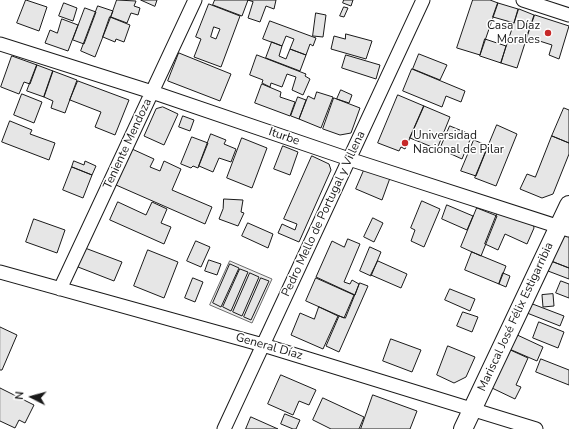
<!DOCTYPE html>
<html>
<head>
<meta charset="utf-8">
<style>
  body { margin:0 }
  #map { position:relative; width:569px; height:429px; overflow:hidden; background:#fff; font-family:"Nunito Sans",sans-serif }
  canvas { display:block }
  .north { position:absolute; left:12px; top:377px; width:40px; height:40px; -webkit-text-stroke:3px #fff; paint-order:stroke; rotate:276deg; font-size:11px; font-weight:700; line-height:16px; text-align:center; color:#1a1a1a }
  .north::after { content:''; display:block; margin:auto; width:14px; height:18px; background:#1a1a1a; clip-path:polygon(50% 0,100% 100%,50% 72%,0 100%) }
</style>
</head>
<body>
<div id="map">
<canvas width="569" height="429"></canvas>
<div class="north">N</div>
</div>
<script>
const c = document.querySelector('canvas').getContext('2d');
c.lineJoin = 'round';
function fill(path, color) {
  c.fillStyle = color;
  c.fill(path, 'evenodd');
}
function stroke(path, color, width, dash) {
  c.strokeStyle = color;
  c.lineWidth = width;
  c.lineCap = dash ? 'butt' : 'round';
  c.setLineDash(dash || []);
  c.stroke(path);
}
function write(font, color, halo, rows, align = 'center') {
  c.font = font + ' "Nunito Sans",sans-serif';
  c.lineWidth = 3;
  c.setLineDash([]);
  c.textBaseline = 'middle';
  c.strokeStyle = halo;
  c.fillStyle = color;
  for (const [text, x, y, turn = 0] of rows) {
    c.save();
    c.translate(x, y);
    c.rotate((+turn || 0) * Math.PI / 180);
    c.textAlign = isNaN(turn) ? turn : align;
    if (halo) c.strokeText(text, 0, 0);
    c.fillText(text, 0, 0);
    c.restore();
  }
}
const built = new Path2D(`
  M230,261l42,18 -20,44 -42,-18z`);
fill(built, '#ededed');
stroke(built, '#6a6a6a', 1);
const building = new Path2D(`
  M26,0l21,7 -8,24 -22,-8z
  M117,0l19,1 -2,5 6,2 -2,7 -7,-2 -4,10 -16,-6z
  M141,0h16l-2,6z
  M215,0h33l-6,16 -29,-11z
  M248,0h28l-2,9 -8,-3 -6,16 -12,-4 5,-16z
  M344,0h9l-2,6 -8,-3z
  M473,0h17l8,3 -18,52 -23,-7z
  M64,3l13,5 -4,13 -14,-5z
  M498,3l20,6 -4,14 -21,-6z
  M209,4l31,12 -19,51 -27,-10 7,-18 -5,-2zM214,27l6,2 -4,10 -5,-2z
  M98,6l15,5 -18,46 -14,-6z
  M344,7l4,1 -4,9 -4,-1z
  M85,8l11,4 -12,32 -11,-4z
  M519,9l15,6 -17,53 -16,-5z
  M316,13l10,2 -3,22 -10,-1z
  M535,15l34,11 -10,33 -10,-4 3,-10 -25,-8z
  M110,17l20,8 -6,17 -8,-3 -1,3 -12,-5z
  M62,19l16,6 -10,26 -23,-8 5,-13 7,3z
  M270,21l46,17 -3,8 -3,-2 -4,11 -16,-6 4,-10 -8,-3 -4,10 -19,-7z
  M346,34l26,7 -6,18 -35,-10 3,-13 11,3z
  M485,39l21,7 -5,17 -21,-7z
  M272,42l10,4 -3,10 7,3 4,-10 16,6 -6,16 -34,-13z
  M179,53l52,21 -11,27 -52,-20z
  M419,54l28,11 -7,15 -27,-11z
  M257,55l49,19 -1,2 5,3 -7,16 -11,-5 4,-13 -9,-3 -5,13 -11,-4 -1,4 -8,-4 1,-3 -13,-5z
  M346,55l34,10 -4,14 -34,-11z
  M12,56l25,9 -7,19 -6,-2 -5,12 -18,-7z
  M37,65l16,6 -9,26 -17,-6z
  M412,69l53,22 -4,11 -15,-6 -4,11 -39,-16z
  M53,71l24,9 -12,33 -14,-5 2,-7 -9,-4z
  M78,81l51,19 -14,35 -20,-8 6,-15 -31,-12z
  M262,84l19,8 -1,5 15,5 -5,14 -35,-13z
  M341,90l11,5 -3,8 -12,-4z
  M317,92l16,5 -12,31 -22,-9 9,-23 6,3z
  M22,94l20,8 -8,21 -20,-8z
  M398,95l26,11 -19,43 -4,-2 -2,4 -21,-8z
  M298,97l8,3 -7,19 -8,-3z
  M334,98l26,10 -9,25 -11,2 -17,-6z
  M424,106l26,11 -13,32 -27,-11z
  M163,107l15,7 -14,31 -20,-9 12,-27z
  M564,108l5,2v33l-17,-7z
  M183,116l11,4 -4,11 -11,-4z
  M10,121l22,9 -2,4 25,9 -6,17 -47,-18z
  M497,125l20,9 -21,52 -21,-8z
  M450,126l22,9 -10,24 -22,-10z
  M211,134l15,6 -2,4 12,5 -5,13 -12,-4 -6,14 -14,-6z
  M552,136l17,7v11l-16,40 -11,4 -22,-9 7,-15 8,3z
  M192,137l16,6 -10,25 -5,-2 -2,2 -10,-4z
  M242,138l25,10 -15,40 -25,-10z
  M474,140l14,6 -12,30 -15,-5z
  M283,146l15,6 -8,23 -16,-6z
  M132,149l22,10 -4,8 10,4 4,-10 17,8 -9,21 40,17 -7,17 -89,-39z
  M312,156l17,8 2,6 -32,72 -21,-9 4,-9 13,6 2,-6 -13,-5z
  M74,161l10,4 1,-4 11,5 -4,9 -20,-8z
  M72,167l20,8 -9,23 -20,-8z
  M365,168l25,10 -8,22 -26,-11z
  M224,199l19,1 -2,12 3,1 -6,13 -19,-7 4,-10z
  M422,201l18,8 -16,38 -13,-6 4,-11 -4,-2z
  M118,202l28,13 6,-13 15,7 -6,14 10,4 -7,17 -54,-24z
  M447,205l26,11 -6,14 -25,-11z
  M477,208l20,8 -16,40 -20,-9z
  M499,209l34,14 1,5 -7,16 -22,-10 -7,16 -13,-6z
  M373,218l10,5 -9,19 -10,-5z
  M34,219l31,11 -8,23 -31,-11z
  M248,223l25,11 -5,14 -26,-12z
  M569,233v35l-18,-7 10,-24z
  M348,239l12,5 -16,38 6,2 2,-4 7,4 -4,11 -39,-18 16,-36 12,6z
  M196,241l14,6 -9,20 -14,-6z
  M370,247l11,5 -10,24 -11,-5z
  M85,248l37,14 -8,19 -36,-14z
  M148,250l30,12 -14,36 -30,-12z
  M472,252l34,14 -7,18 -34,-14z
  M209,260l12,4 -4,11 -12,-4z
  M378,261l29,13 -6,14 -30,-13z
  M551,261l18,7v11l-21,-8z
  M230,264l9,4 -18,39 -8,-4z
  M240,269l8,3 -17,39 -8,-4z
  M250,273l9,4 -17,39 -9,-4z
  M503,273l7,3 -4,11 -7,-3z
  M193,278l10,4 -8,20 -10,-4z
  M261,278l8,3 -18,39 -7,-3z
  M316,278l38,17 -10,23 -38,-17z
  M561,281l8,3v14l-13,-5z
  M360,283l8,3 -29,66 -13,-6 13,-30 6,2z
  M450,289l25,10 -5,12 -25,-11z
  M553,294l1,12 -11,1 -1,-12z
  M530,303l34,13 -4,10 -33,-13z
  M319,307l19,9 -15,33 -32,-14 9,-22 14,6z
  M463,312l15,5 -6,15 -15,-6z
  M539,322l25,10 -6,16 -25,-10z
  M0,327l17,8 -15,35h-2z
  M513,333l30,14 -6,14 -30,-13z
  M391,339l30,11 -9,22 -29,-11z
  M448,346l27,11 -9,20 -12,6 -17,-8z
  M506,348l22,10 -12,27 5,2 -6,12 -23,-11z
  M541,359l28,11v15l-33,-13z
  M281,375l35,15 -7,15 -10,-4 -6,14 -25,-11z
  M0,388l34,17 -9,18 -6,-3 -4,8 -15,-7z
  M373,395l44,16 -7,18h-49z
  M323,398l41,19 -5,12h-28l-18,-9z
  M285,414l15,6 -4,9h-3l-12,-5z
  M251,417l27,12h-32z`);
fill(building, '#e6e6e6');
stroke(building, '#1a1a1a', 1);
const minor = new Path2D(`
  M523,0l46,15
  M0,44l152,48 197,67 220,71
  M0,272l263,73 273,84
  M60,289l135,-289
  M224,429l199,-429`);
const secondary = new Path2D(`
  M463,429l106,-224`);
stroke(minor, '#1a1a1a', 15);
stroke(secondary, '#1a1a1a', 20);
stroke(minor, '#fff', 13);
stroke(secondary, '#fff', 18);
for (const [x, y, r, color] of [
  [548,33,4,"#c62828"],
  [405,143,4,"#c62828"]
]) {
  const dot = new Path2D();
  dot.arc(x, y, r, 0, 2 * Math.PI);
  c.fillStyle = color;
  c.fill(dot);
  stroke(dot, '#fff', 1.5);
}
write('12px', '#1a1a1a', '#fff', [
  ["Casa Díaz",540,26],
  ["Morales",540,40],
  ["Universidad",413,136,"left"],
  ["Nacional de Pilar",413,150,"left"]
], 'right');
write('12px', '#1a1a1a', '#fff', [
  ["Iturbe",284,137,19],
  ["Teniente Mendoza",128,144,-65],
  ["Pedro Mello de Portugal y Villena",324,214,-65],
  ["Mariscal José Félix Estigarribia",516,317,-65],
  ["General Díaz",269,347,16]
]);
</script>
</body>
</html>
